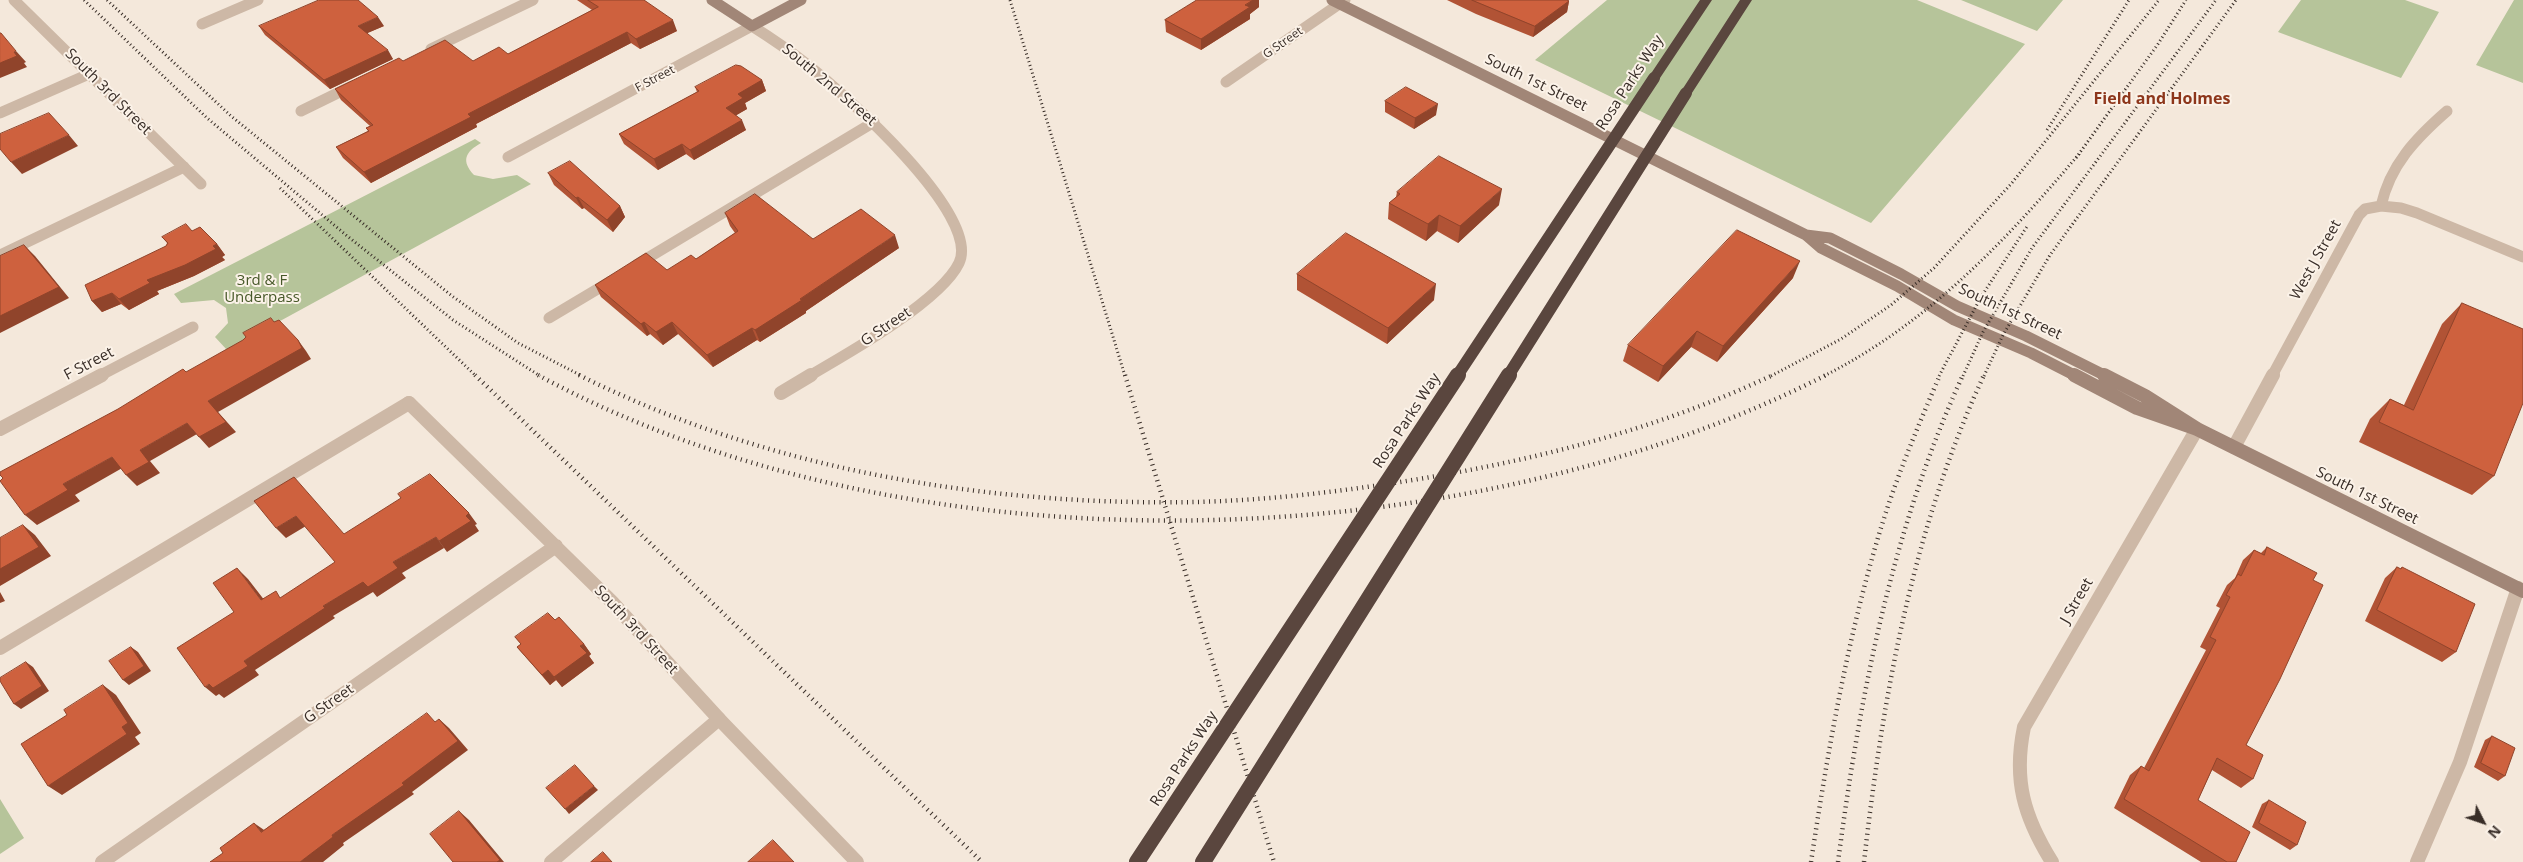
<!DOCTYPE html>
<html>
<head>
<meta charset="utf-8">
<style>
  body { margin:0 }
  #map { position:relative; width:2523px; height:862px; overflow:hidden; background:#f4e8db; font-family:"Open Sans",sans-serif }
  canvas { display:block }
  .north { position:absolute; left:2458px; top:797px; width:50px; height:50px; -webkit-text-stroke:4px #fbf2e8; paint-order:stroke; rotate:131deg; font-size:14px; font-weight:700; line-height:20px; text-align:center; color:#382d27 }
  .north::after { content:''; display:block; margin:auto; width:18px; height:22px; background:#382d27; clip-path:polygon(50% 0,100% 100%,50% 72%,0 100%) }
</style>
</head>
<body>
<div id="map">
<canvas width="2523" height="862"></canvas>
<div class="north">N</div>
</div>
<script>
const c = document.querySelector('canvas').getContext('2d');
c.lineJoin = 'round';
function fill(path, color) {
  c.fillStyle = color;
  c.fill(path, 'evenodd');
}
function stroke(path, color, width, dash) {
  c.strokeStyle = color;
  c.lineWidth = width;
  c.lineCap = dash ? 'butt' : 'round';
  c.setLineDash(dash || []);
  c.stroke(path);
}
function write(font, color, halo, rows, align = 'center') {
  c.font = font + ' "Open Sans",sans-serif';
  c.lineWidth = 4;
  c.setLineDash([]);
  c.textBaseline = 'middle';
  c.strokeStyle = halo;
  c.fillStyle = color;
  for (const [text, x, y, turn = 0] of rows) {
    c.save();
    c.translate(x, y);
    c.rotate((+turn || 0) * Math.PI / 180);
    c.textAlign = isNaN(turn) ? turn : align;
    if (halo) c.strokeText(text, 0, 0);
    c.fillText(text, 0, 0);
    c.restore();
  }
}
fill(new Path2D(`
  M1607,0h310l108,44 -154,179 -336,-163z
  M1961,0h102l-26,31z
  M2301,0h104l34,12 -38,66 -123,-46z
  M2514,0h9v83l-47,-18z
  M475,139l6,4c-16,9 -20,18 -7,32l19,4 24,-4 14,9 -304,166 -12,-13 13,-14 -2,-15 -12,-8 -33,3 -7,-9z
  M0,799l24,39 -24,16z`), '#b6c49a');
stroke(new Path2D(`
  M431,49l102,-49
  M301,111l51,-25
  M0,255l184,-88
  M636,265l238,-143
  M549,318l62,-37`), '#cdb8a6', 11);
stroke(new Path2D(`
  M0,648l409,-245
  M551,862l168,-143
  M2417,862l43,-100 58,-174`), '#cdb8a6', 14);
stroke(new Path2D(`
  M14,0l187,184
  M202,24l56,-24
  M1226,82l119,-82
  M0,113l89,-39
  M508,157l244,-131c19,12 38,25 56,39 35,28 174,150 151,198 -18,38 -112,91 -150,113
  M2381,206l20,2 16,5 106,44
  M99,376l94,-49
  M2272,376l87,-161 6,-6 16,-3c9,-41 35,-68 66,-95`), '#cdb8a6', 11);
stroke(new Path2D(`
  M781,393l30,-18
  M409,403l203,199 107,117 138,143
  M0,429l102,-54
  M2234,447l39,-72
  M102,862l454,-316
  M2052,862c-28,-45 -39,-82 -28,-135l173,-298`), '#cdb8a6', 14);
stroke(new Path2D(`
  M712,0l40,26 49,-26
  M1332,0l474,235 15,13 76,38 57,34 77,33 45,23
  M1806,235l24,3 71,36 56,32 69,30 80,40`), '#a18677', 11);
stroke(new Path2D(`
  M2074,375l63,33 60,21
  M2104,375l41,21 52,33 326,162`), '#a18677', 14);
fill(new Path2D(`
  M1700,0h12l-54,81h-8l-2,-3z
  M1740,0h12l-62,96h-8l-2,-3z`), '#5a463e');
stroke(new Path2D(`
  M84,0l123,118 139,117 107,85 87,56
  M107,0l124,116 221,180 66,47 64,33
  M1010,0l115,376
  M2047,130l82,-130
  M2076,158l82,-114 28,-44
  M280,188l196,188
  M1771,376l70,-37 50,-34 43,-37 77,-84 148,-184
  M1824,376c104,-53 181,-134 255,-222
  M1939,376l42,-79 47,-72
  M1963,376l20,-44 49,-84 184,-248
  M1984,376l19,-41 47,-80 186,-255`), '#382d27', 3, [1, 3]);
stroke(new Path2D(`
  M475,375l507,487
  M538,375c366,200 920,188 1288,0
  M579,375c189,95 408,131 618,127 75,-2 148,-11 222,-23 122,-20 241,-51 354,-104
  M1125,375l149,487
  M1811,862c17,-112 36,-222 69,-331 16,-53 38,-105 60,-156
  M1838,862c22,-167 54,-333 125,-487
  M1864,862c19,-167 49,-334 120,-487`), '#382d27', 4.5, [1, 4.5]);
stroke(new Path2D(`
  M1457,376l197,-298
  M1508,376l178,-283`), '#5a463e', 12);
stroke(new Path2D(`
  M1137,862l321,-487
  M1203,862l306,-487`), '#5a463e', 16);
fill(new Path2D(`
  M577,0h67l33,31 -37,18 -9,-6 -155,81 1,3 -106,56 -28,-25 -7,-11 32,-16 -2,-3 4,-2 -29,-26 -6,-11 68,-28h70l35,-7 84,-44z
  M1197,0h62v7l-9,7v5l-49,31 -35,-18 -1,-12z
  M1447,0h120l2,1 -2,11 -34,25 -57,-23z
  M259,26h125l-17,7 26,26 -63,30 -65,-54z
  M762,80l4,11 -21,12 2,6 -11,6 10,15 -52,30 -8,-6 -28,16 -34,-26 -5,-10 78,-42 -2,-5z
  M1385,101l51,14 -22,14 -29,-17z
  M548,173l72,33 5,11 -12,15 -29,-24 -2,1 -28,-24z
  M1397,192l102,13 -41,38 -21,-12 -11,10 -38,-22 1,-16 7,-6z
  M725,213l88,26 86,9 -93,63v2l-46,29 -3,-2 -44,27 -35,-33 -15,11 -13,-11 -3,2 -46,-39 -6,-12 72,-15 29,-11 39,-26 -5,-7z
  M192,231l25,13 8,11 -3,2 3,3 -31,16 -37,15 2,3 -30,16 -8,-6 -19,8 -10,-11 74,-55 1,-3 -5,-6z
  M1297,274l137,26 -47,44 -90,-54z
  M1793,278l-76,84 -26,-15 -33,35 -35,-21 5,-16z
  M2462,303l32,173 -22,19 -113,-53 11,-23 20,-20 14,6 38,-81z
  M2267,547l46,33 -67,165 7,34 -12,9 -29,-18 -14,30 38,62h-35l-87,-54 16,-33 11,-9 3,2 62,-118 -6,-3 20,-39 -4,-2 11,-21 8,-7 8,-18 11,-10 7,3z
  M2397,567l3,2 2,-2 54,85 -14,10 -77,-41 20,-43z
  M555,620l29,24 7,10 -2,2 5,7 -32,24 -6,-7 -6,5 -33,-38 4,-3 -6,-7z
  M2492,736l13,40 -7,5 -24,-14 11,-27z
  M2269,800l28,45 -7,5 -38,-23 10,-23z`), '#b15335');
fill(new Path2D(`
  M1253,0h6v7l-9,7v5l-49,31v-11z
  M1569,1l-2,11 -34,25 2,-11z
  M378,17l6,9 -21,9 -5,-9z
  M673,20l4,11 -37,18 -4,-10z
  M627,32l4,11 -155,81 1,3 -106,56 -7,-11 104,-58z
  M388,50l5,9 -63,30 -6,-9z
  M16,51l10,11 -2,1 3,4 -27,11v-15z
  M762,80l4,11 -21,12 2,6 -17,10 -4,-11 12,-14z
  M1438,104l-2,11 -22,14 1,-11z
  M742,120l4,10 -52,30 -4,-10z
  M69,135l9,11 -56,28 -11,-12z
  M682,144l4,10 -28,16 -4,-11z
  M1502,189l-3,16 -41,38 2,-17z
  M578,197l6,11 -2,1 -6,-11z
  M620,206l5,11 -12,15 -6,-12z
  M1439,215l-2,16 -11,10 2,-17z
  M895,235l4,13 -93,63v2l-46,29 -5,-12z
  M217,244l8,11 -3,2 3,3 -31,16 -37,15 2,3 -30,16 -10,-11 28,-19z
  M24,245l11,11 34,42 -69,35v-17z
  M1800,261l-7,17 -76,84 6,-16z
  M1436,284l-2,16 -47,44 1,-16z
  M112,293l9,11 -19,8 -10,-11z
  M644,322l6,12 -3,2 -6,-12z
  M672,322l6,12 -15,11 -7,-13z
  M752,328l5,12 -44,27 -6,-12z
  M1697,331l-6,16 -33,35 5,-16z
  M298,340l8,11 5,8 -93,53 18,20 -27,16 -10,-11 9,-36z
  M187,423l10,11 -47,27 10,12 -23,13 -11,-11 14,-25z
  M112,457l12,10 -49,28 5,6 -43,24 -12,-10 38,-31z
  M469,513l8,11 -2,1 4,6 -32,21 -8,-11 27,-25z
  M296,516l10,10 -20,12 -10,-10z
  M23,525l12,10 16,21 -51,30v-17z
  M436,537l8,11 -42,25 4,5 -29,19 -4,-5 -40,24 2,2 -80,52 4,5 -35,23 -5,-4 -3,2 -11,-9 39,-26 79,-55 70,-44z
  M237,568l11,11 24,31 -11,-10z
  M0,592l5,9 -5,2z
  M584,644l7,10 -2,2 5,7 -32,24 -8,-10 26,-31z
  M131,647l7,5 13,19 -22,14 -6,-5z
  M26,662l7,5 16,24 -28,18 -7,-5z
  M548,670l8,10 -6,5 -8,-10z
  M103,685l13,10 25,38 -6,4 5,7 -78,51 -14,-9 74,-59z
  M439,719l10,9 19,22 -56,42 2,2 -71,49 1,2 -21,17h-23l32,-27 70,-52z
  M594,786l4,4 -29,24 -4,-5z
  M459,811l10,9 35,42h-7z
  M254,823l13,9h-6z`), '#90442b');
const building = new Path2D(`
  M319,0h39l20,17 -20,9 30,24 -64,30 -65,-54z
  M588,0h56l29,20 -37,19 -9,-7 -159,82 3,3 -107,55 -28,-25 33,-16 -3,-3 7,-3 -38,-36 64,-31 4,3 42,-21 28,21 26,-14 9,7 90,-47z
  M1197,0h56l-8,5 5,2 -49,32 -36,-19z
  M1472,0h95l2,1 -34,25z
  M0,33h1l15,18 -2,1 3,4 -17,7z
  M736,65l5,1 21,14 -24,14 5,4 -17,10 16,12 -52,30 -8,-6 -28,15 -35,-25 80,-43 -4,-4z
  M1406,87l32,17 -23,14 -30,-17z
  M49,113l20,22 -58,27 -11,-13v-15z
  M1439,156l63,33 -42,37 -21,-11 -11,9 -39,-21 11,-9 -3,-2z
  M570,161l50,45 -13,14 -29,-23 -2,1 -28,-25z
  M755,194l58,45 48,-30 34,26 -95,64 2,1 -47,30 -3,-2 -45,27 -35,-33 -16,10 -12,-10 -3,2 -46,-39 51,-32 21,17 24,-15 5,4 42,-28 -13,-18z
  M186,224l6,7 8,-4 17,17 -4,2 3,3 -31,16 -38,15 3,3 -31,16 -7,-6 -20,8 -7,-16 81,-39 2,-3 -6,-6z
  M1737,230l63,31 -77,85 -26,-15 -34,35 -35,-21z
  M1346,233l90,51 -48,44 -91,-54z
  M24,245l35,42 -59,29v-60z
  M2462,303l61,26v74l-29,73 -115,-54 11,-23 23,11z
  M271,318l3,4 5,-2 19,20 4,8 -94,53 18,21 -27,15 -12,-14 -47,27 9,12 -23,13 -14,-18 -49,27 5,6 -43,25 -25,-34 3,-3 -3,-3v-3l118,-63 65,-40 3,3 57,-32 3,-3 -3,-4z
  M430,474l39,39 -3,3 5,5 -32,20 -3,-4 -43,25 5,6 -30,19 -5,-5 -40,24 2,2 -81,53 4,5 -35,22 -4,-4 -4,3 -28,-39 57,-36 -21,-29 24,-15 24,32 15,-9 4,7 55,-36 -39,-46 -20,12 -22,-27 40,-24 50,57 57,-36 -3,-4z
  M23,525l16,22 -39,22v-31z
  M2267,547l50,26 -4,7 10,5 -43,94 -34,66 17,10 -10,24 -36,-21 -19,42 52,32 -14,30h-9l-103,-63 17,-33 8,5 67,-131 -6,-3 20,-40 -4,-2 12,-21 3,2 13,-26 10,5z
  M2397,567l4,2 1,-2 73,37 -19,48 -79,-42z
  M548,613l7,7 4,-3 25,27 -4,2 7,7 -33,24 -6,-7 -6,5 -25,-28 4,-3 -6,-7z
  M131,647l13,19 -21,14 -14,-19z
  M26,662l16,24 -28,18 -14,-23v-3z
  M103,685l25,38 -6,4 5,7 -79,52 -27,-42 46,-29 -3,-5z
  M427,713l8,9 4,-3 19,22 -56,42 2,2 -72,50 1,2 -33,25h-90l13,-9 -3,-5 34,-25 7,9z
  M2492,736l23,12 -10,28 -24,-13z
  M575,765l19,21 -29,23 -19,-21z
  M2269,800l37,22 -9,23 -38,-22z
  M459,811l41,49 -3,2h-44l-23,-28z
  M773,840l21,22h-46z
  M603,852l9,10h-21z`);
fill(building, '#ce613e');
stroke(building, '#90442b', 1);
write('12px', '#382d27', '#fbf2e8', [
  ["G Street",1283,43,-35],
  ["F Street",655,79,-28]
]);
write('15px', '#382d27', '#fbf2e8', [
  ["South 1st Street",1536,83,26],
  ["Rosa Parks Way",1630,83,-57],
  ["South 2nd Street",829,85,40],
  ["South 3rd Street",108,92,45],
  ["West J Street",2316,260,-61],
  ["South 1st Street",2010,312,25],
  ["G Street",886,327,-34],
  ["F Street",89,364,-28],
  ["Rosa Parks Way",1407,421,-57],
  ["South 1st Street",2367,496,26],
  ["J Street",2077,601,-60],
  ["South 3rd Street",636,630,47],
  ["G Street",329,704,-35],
  ["Rosa Parks Way",1184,759,-57]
]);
write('15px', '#475829', '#fbf2e8', [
  ["3rd & F",262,281],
  ["Underpass",262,298]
]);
write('bold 16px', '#8d361b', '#fbf2e8', [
  ["Field and Holmes",2162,99]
]);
</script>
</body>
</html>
